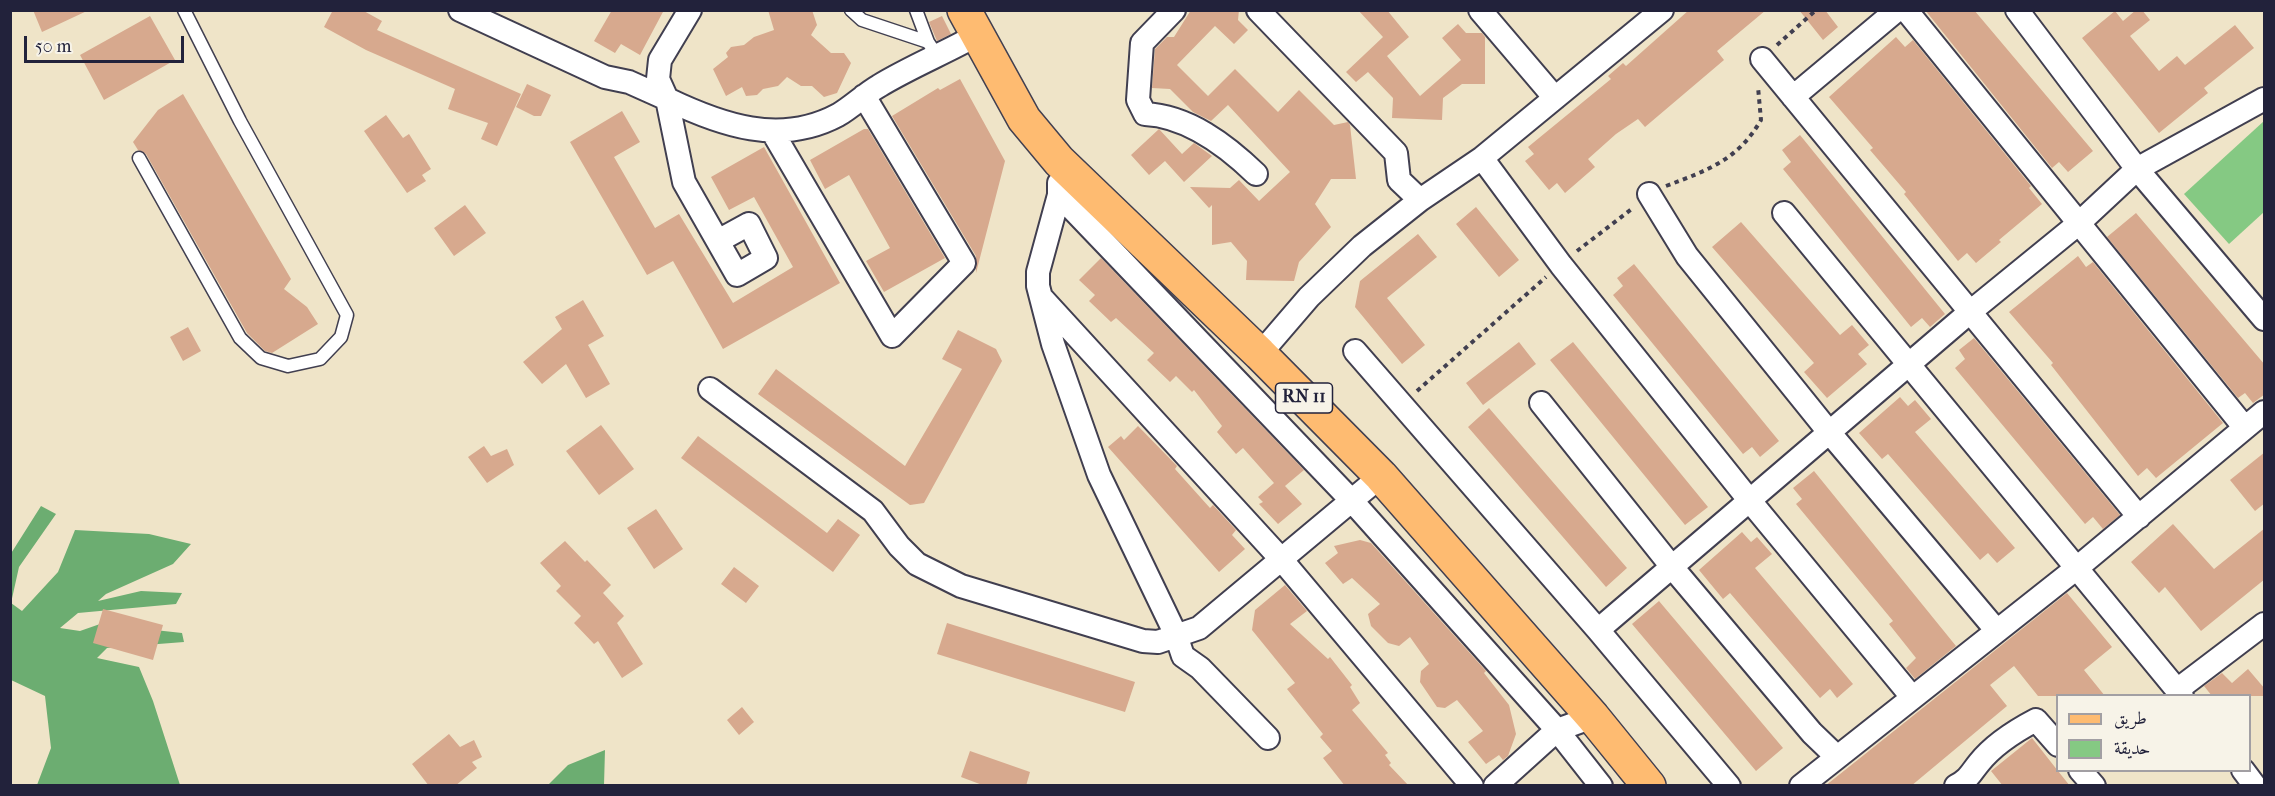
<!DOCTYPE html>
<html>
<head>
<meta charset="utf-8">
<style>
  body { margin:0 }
  #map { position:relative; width:2275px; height:796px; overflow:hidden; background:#efe4c8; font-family:"IM FELL French Canon",Amiri,serif }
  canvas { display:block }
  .frame { position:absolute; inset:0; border:12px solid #22223b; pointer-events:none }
  .legend { position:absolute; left:2056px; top:694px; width:195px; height:78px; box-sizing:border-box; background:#f7f3e8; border:2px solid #a29fa3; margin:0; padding:8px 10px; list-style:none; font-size:18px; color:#22223b }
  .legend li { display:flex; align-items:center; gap:12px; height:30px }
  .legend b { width:30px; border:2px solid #a29fa3 }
  .scale { position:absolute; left:24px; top:36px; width:160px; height:27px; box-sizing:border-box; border:3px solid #22223b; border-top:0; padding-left:8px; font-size:18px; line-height:21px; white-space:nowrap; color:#22223b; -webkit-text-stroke:4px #f7f3e8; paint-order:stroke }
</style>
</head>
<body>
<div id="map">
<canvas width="2275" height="796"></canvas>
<div class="frame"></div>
<ul class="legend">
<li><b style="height:8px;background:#febb71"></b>طريق</li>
<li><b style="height:16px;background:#85c983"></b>حديقة</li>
</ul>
<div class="scale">50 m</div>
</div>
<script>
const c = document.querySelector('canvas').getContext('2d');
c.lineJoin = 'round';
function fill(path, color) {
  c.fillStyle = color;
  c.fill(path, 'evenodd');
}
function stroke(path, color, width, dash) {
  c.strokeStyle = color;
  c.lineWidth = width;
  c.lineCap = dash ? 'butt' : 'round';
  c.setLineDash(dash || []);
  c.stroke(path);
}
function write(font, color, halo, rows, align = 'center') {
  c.font = font + ' "IM FELL French Canon",serif';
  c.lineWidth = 4.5;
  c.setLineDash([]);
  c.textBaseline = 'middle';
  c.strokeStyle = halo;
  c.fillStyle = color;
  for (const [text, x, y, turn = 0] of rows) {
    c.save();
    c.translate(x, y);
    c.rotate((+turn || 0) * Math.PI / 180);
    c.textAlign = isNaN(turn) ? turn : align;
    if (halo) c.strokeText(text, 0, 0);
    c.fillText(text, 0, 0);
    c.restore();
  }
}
fill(new Path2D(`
  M2264,121v91l-35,32 -45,-50z`), '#85c983');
fill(new Path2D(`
  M41,506l15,8 -37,53 -8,36 11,8 36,-39 17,-42 74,4 42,10 -18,20 -67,30 -8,7 43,-10 41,2 -6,11 -98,9 -18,15 20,3 20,-7 82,9 2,9 -77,6 -10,10 42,9 14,34 27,84h-143l14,-37 -6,-52 -34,-16 -1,-125z
  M605,750l-1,35h-56l20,-20z`), '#6cad71');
fill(new Path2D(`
  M33,10h56l-47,22z
  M333,10h29l20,11 -5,9 144,64 -24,52 -16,-7 7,-16 -40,-14 7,-20 -89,-39 -42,-23z
  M612,10h52l-24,45 -19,-11 -6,9 -21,-12z
  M768,10h44l5,15 -6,10 20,18h13l7,10 -14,30 -13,4 -12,-11h-11l-14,-9 -9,9 -15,3 -6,6 -11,1 -4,-9 -16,9 -13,-27 15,-12 -2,-4 5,-6 13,-2 10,-8 20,-7z
  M1191,10h48l-1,10 10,10 -14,14 -19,-18 -38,39 31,31 27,-27 43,43 21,-22 35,35 14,-3 2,3 6,54h-25l-16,25 16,23 -32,35 -5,19 -48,-1 1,-19 -16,-19 -19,3v-40l-3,3 -19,-21 40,1 9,-8 20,21 31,-29 -62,-67 -17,16 -18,-9 -23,-23 -18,-1 3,-39 12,-12h7z
  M1358,10h29l22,27 -22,19 33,40 41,-36 -19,-22 16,-14 8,9h16l3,4v47h-23l-19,14 -1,22 -50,-2 1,-20 -25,-26 -12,10 -10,-10 37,-35z
  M1689,10h77l-49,41 7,9 -79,67 -7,-8 -22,15 -28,25 7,8 -30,26 -8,-10 -8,7 -24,-29 9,-7 -6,-7 83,-68 -3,-3 15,-13 3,3z
  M1799,10h26l13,17 -15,13z
  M1925,10h49l119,141 -25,21 -9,-10 -7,6z
  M2136,10h6l8,10 -20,16 29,35 18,-15 8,9 50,-40 19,23 -50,40 4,5 -49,40 -77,-95 33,-27 8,10z
  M150,16l25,44 -71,40 -24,-45z
  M942,16l9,18 -14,7 -8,-19z
  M1896,37l9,10 8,-7 118,146 -2,2 13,16 -43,36 2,2 -25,21 -9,-10 -9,8 -54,-67 2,-2 -36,-42 3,-2 -44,-51z
  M960,79l45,82 -29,112v-17l-84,-140 46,-28 2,2z
  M527,84l24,11 -10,21h-7l-18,-9z
  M183,94l108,185 -7,10 23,18 11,17 -46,29 -7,-2 -18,-18 -101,-179 -8,-4 -5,-8 25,-32z
  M622,111l18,31 -26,15 41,71 24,-14 54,89 60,-36 -39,-70 -25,13 -18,-33 53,-30 76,136 -117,66 -50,-88 -26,14 -77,-133z
  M386,115l17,23 6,-4 22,35 -9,6 4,6 -19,12 -43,-62z
  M864,129h4l77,129 -61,34 -18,-31 24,-13 -41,-73 -24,14 -15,-29z
  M1159,129l23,25 12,-11 18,13 -28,26 -19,-21 -16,14 -18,-20z
  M1800,135l145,179 -15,13 -8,-9 -11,9 -128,-158 8,-7 -9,-12z
  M465,205l21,28 -32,23 -20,-28z
  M1476,207l43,53 -20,17 -43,-53z
  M2136,213l129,152v29l-12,9 -8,-10 -7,5 -131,-161z
  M1741,222l99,113 12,-10 17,20 -11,9 9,10 -40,34 -23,-26 10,-9 -102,-116z
  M1418,234l19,23 -50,41 38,47 -23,19 -47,-57 5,-26z
  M2078,256l8,11 7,-5 130,161 -67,55 -9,-10 -9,8 -87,-111 2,-2 -44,-51z
  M1101,258l203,212 -19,16 17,18 -24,20 -19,-20 4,-2 -5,-5 16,-14 -31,-35 -7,6 -19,-22 5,-6 -28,-36 -2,2 -16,-16 -6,6 -23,-22 7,-7 -38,-35 -5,4 -22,-21 6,-6 -16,-15z
  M1634,264l145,177 -19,16 -8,-10 -9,7 -130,-159 10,-9 -6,-8z
  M583,300l21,36 -16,9 22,39 -24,14 -20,-34 -24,20 -19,-22 39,-33 -7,-12z
  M188,327l13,24 -18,10 -13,-24z
  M958,330l38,19 6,12 -78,142 -14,2 -152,-111 18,-25 129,97 57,-97 -20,-10z
  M1974,338l146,177 -17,14 -10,-12 -8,7 -130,-156 10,-9 -6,-9z
  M1519,342l17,22 -53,41 -17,-22z
  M1573,342l135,165 -23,18 -135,-165z
  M1900,397l8,9 7,-6 16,19 -16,13 100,116 -18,15 -9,-10 -8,7 -92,-106 -6,5 -23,-26z
  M1489,408l138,160 -21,19 -138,-160z
  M601,425l33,44 -35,26 -33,-44z
  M1138,426l39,40 -2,3 35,39 3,-3 23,25 -4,5 13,14 -26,23 -111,-125 13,-11 3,4z
  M698,436l129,97 11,-14 22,16 -27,37 -152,-114z
  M484,446l7,10 16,-7 7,16 -27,18 -19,-26z
  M2265,452v51l-10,8 -25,-31z
  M1814,471l142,175 -41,33 -9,-11 10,-10 -27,-34 4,-3 -97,-117 6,-5 -9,-11z
  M656,509l27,40 -29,20 -27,-41z
  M2173,524l41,45 51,-41v51l-64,52 -36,-44 -6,6 -28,-31z
  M1742,532l9,10 6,-5 15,17 -17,14 98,116 -16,14 -7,-9 -10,9 -90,-105 -7,6 -24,-29z
  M1360,540l11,3 115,128 -2,2 25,32 7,29 -8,22 -5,4 -4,-5 -13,9 -18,-22 15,-11 -26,-31 -12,8 -8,-1 -17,-25 1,-11 8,-7 -19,-27 -11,9 -11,-3 -17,-17 -3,-12 12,-10 -28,-26 -9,6 -18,-21 13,-10 -4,-7z
  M565,541l20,21 2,-2 24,25 -8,8 21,23 -7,7 26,41 -21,14 -24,-37 -4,3 -20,-21 7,-7 -25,-25 5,-5 -21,-23z
  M734,567l25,19 -13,17 -25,-19z
  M1285,585l22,26 -17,13 38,35 2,-2 22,28 -2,2 10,16 -8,7 36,43 -3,2 6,8 -2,2 20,21h-64l-22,-28 9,-7 -12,-14 3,-3 -36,-45 8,-6 -43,-53 3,-20z
  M2067,593l45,54 -28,23 21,26h-67l-24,-30 -24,19 17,21 -96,80h-86z
  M1659,601l124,147 -27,23 -124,-147z
  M103,609l60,16 -10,35 -60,-17z
  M947,623l188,59 -10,30 -188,-58z
  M2248,669l17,20v7h-53l-8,-10 18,-13 10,10z
  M742,707l12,15 -15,13 -12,-15z
  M449,734l11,13 14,-7 8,17 -10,5 5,6 -22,18h-26l-17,-22z
  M2032,738l26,33 12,15h-67l-12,-15z
  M970,751l60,21 -4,14h-41l-24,-9z`), '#d7a98e');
const lane = new Path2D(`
  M851,10l11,10 66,22 10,15
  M916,10l12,32
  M139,158l101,180 21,20 27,8 32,-7 21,-22 6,-22 -107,-194 -56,-111`);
const street = new Path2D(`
  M460,10l145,67 24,5 38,17 17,83 53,93 29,-17 -17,-34 -31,17
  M690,10l-30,50 -2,19 9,20c54,26 113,47 171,16 14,-8 27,-21 41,-29 31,-19 66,-33 98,-51
  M1174,10l-32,33 -4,57 7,14c43,2 81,31 111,60
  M1258,10l138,143 3,27 21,20
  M1480,10l75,88
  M1906,10l339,418
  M2017,10l120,159 127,150
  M1762,59l377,458
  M1793,97l104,-87
  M772,131l120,205 72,-73 -100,-167
  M1482,158l79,107 189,236 162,196
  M1059,183v12l-21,77v14l15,58 46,131 77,160 7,21 17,12 68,70
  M1649,194l38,62 142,176 168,199
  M1059,195l293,306 205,229 44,56
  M1784,213l398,483
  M1041,297l240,262 191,227
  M1355,351l243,279 131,156
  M1260,354l49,-57 53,-51 58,-46 62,-42 180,-148
  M710,389l163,122 26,35 18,18 44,22 182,55 15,1 41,-14 182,-152
  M1541,403l131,164 140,166 25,24
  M1598,630l372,-318 108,-88 59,-55 127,-70
  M2177,690l87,-66
  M2080,770l14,16
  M2243,770l12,16
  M1495,786l62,-56 36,-13
  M1801,786l277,-219 186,-155
  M1956,786c13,-7 14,-12 23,-23 15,-19 36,-32 57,-43l22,25`);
const primary = new Path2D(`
  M964,10l60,109 35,42 201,193 121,122 212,241 56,69`);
stroke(lane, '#413f50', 15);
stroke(street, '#413f50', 26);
stroke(primary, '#413f50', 36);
stroke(new Path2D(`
  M1777,45l39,-35
  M1666,186c42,-16 72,-26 95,-66l-3,-33
  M1577,251l56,-43
  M1417,391l129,-114`), '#413f50', 4, [4.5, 4.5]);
stroke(lane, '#fff', 12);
stroke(street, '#fff', 22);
stroke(primary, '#febb71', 33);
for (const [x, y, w] of [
  [1304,398,57]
]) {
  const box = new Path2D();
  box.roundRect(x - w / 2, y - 15, w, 30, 4.5);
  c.fillStyle = '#f7f3e8';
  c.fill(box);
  stroke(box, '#22223b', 1.5);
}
write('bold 18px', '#22223b', null, [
  ["RN 11",1304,398]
]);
</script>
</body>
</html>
